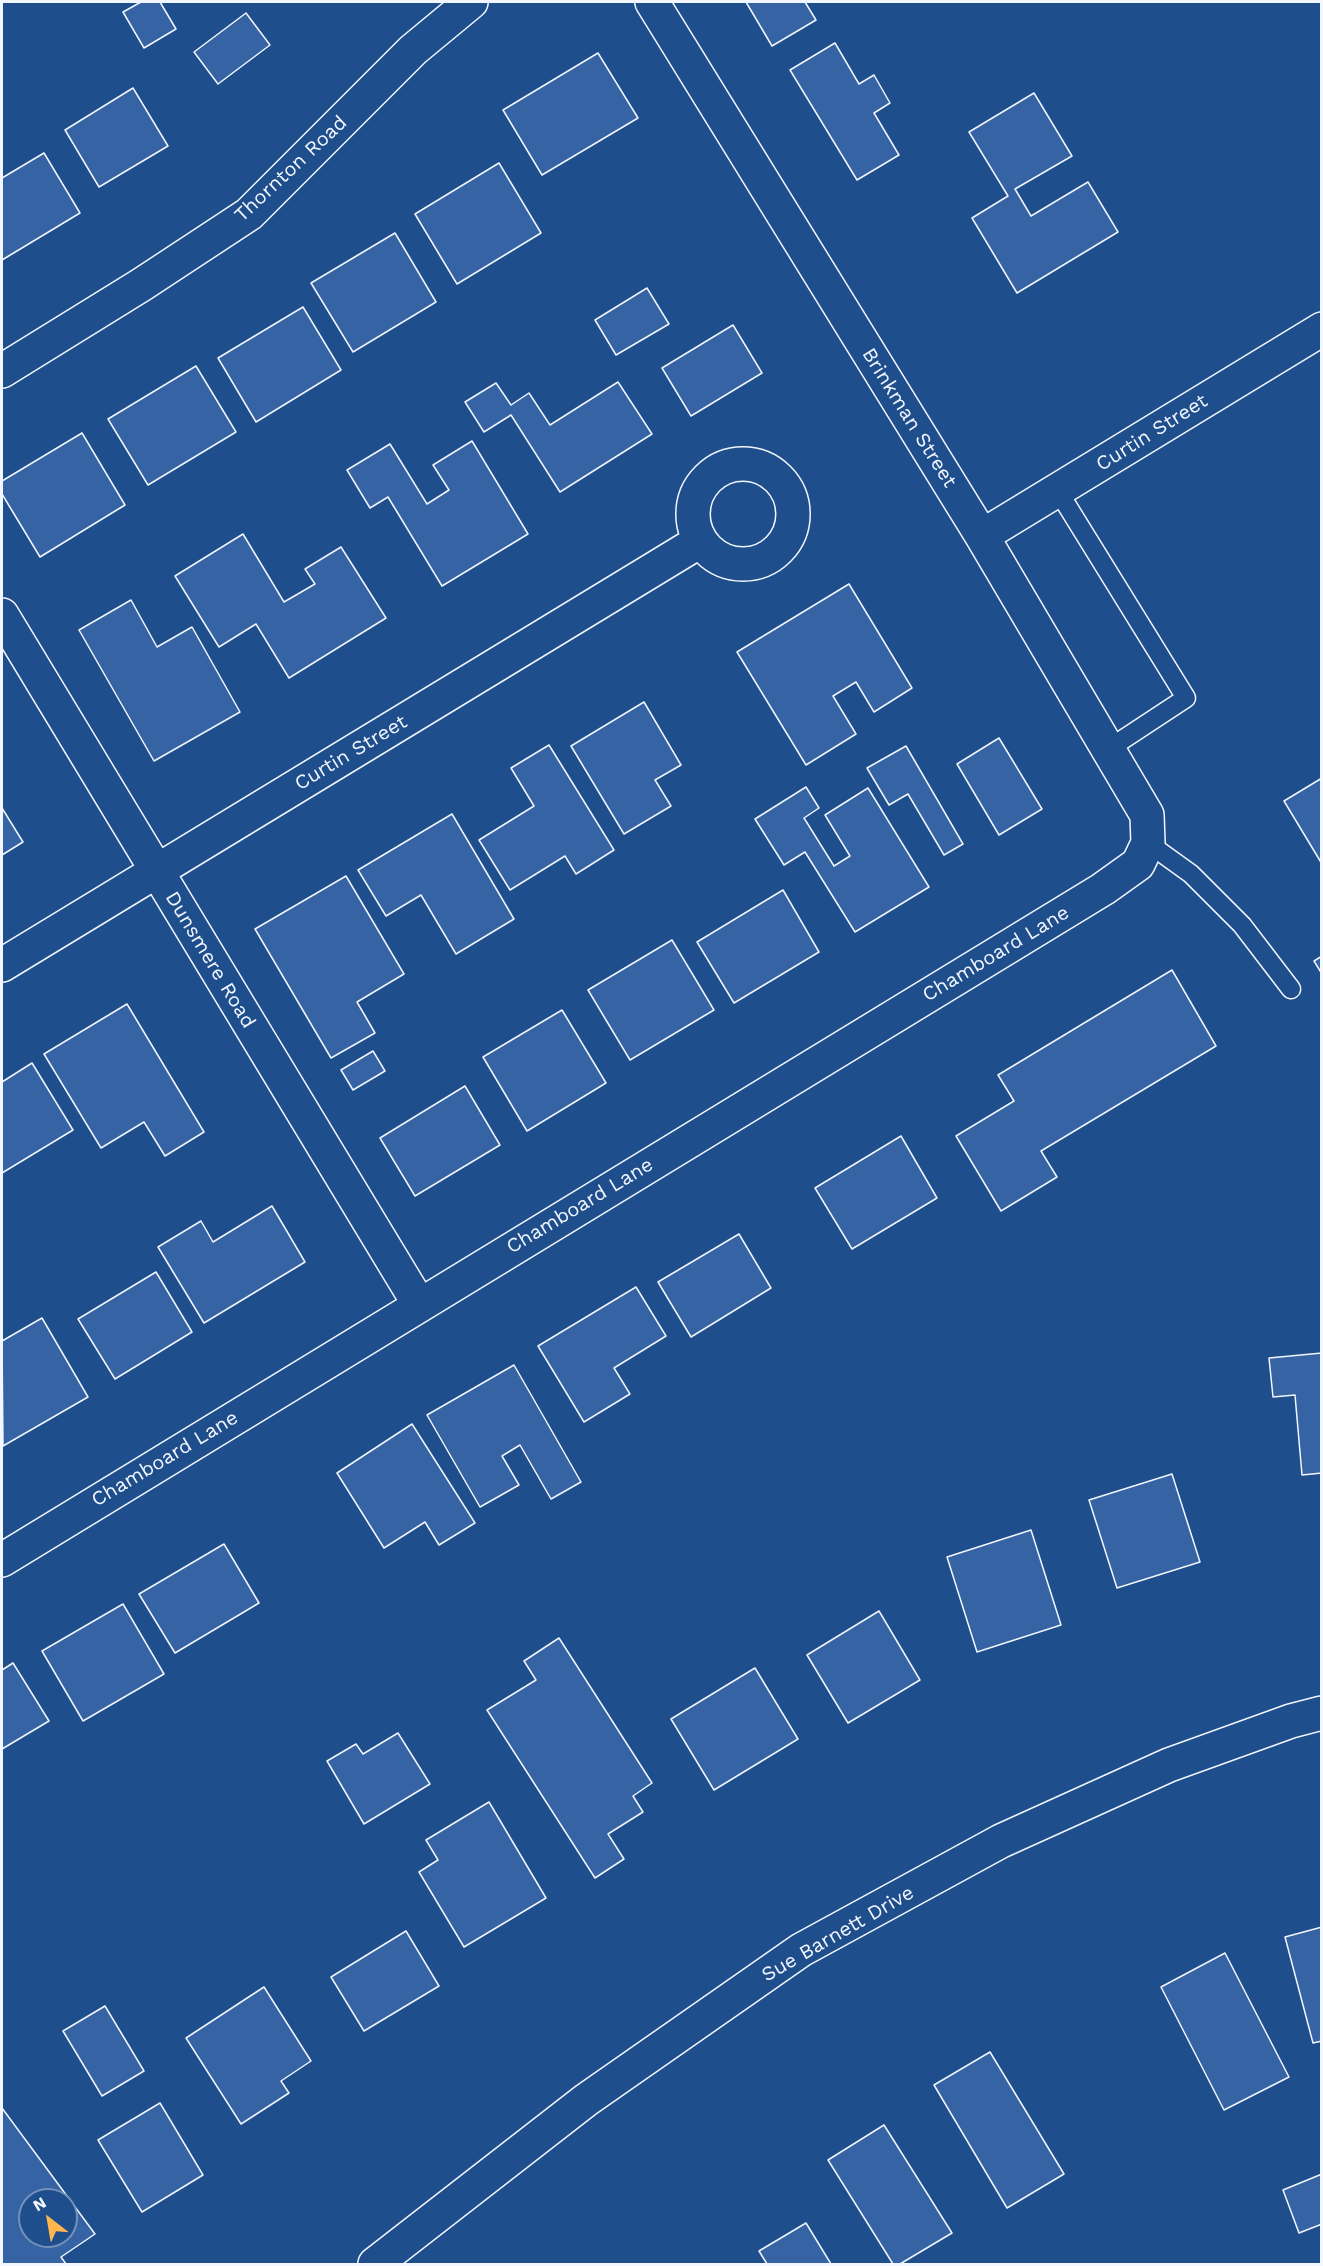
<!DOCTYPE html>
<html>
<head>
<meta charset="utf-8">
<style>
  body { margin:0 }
  #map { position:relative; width:1323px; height:2266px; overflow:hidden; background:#1f4e8c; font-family:"Work Sans",sans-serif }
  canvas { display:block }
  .frame { position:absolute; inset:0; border:3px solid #f2f6ff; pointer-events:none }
  .north { position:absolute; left:18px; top:2188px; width:60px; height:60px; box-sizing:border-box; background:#1f4e8c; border:2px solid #7391ba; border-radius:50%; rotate:329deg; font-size:16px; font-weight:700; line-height:24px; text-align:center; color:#f2f6ff }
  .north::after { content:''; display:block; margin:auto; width:21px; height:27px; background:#ffb74d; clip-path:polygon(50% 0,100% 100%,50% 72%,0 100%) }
</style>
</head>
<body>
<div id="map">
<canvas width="1323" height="2266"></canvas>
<div class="frame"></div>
<div class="north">N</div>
</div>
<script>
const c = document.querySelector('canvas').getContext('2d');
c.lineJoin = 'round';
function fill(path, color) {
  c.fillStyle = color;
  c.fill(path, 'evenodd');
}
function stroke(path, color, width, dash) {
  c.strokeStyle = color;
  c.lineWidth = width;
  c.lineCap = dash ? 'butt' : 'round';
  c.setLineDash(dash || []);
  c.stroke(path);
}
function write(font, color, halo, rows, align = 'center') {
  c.font = font + ' "Work Sans",sans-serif';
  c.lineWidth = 4.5;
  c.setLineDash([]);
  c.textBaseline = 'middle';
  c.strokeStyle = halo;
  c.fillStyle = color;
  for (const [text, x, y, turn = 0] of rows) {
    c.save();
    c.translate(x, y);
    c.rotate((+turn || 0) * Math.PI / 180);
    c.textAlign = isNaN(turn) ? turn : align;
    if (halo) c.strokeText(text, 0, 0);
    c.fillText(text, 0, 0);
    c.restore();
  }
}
const building = new Path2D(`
  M141,2h19l16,27 -32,19 -21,-36z
  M746,2h59l11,18 -44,26z
  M246,13l24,32 -52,39 -24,-32z
  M835,43l24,41 15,-9 16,28 -16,10 25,42 -42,25 -67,-110z
  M598,53l40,65 -96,57 -39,-65z
  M133,88l35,58 -69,41 -34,-57z
  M1034,93l38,63 -57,33 16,27 57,-34 30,50 -101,61 -45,-75 36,-22 -39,-64z
  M44,153l36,60 -78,47v-82z
  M499,163l42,70 -84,51 -42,-70z
  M395,233l41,69 -83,50 -42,-69z
  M647,288l22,36 -53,31 -21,-35z
  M303,307l38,63 -85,52 -38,-64z
  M733,325l29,48 -71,43 -29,-48z
  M196,366l40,66 -88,53 -40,-66z
  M618,382l34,52 -92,58 -49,-77 -27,17 -19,-30 31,-19 15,22 18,-12 21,32z
  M82,433l43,72 -85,52 -38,-63v-13z
  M472,441l56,93 -86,52 -54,-89 -18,11 -23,-38 43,-26 37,60 22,-14 -16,-25z
  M243,534l41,68 31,-18 -10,-15 36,-22 45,71 -97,60 -33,-54 -37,23 -44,-71z
  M849,584l63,104 -38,24 -18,-30 -23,14 23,38 -50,31 -69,-113z
  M131,600l26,47 35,-20 48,85 -86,49 -75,-131z
  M644,702l37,63 -26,15 16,26 -47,28 -53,-88z
  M999,738l43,71 -43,26 -42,-71z
  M549,745l65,105 -38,24 -11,-18 -55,34 -31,-50 55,-34 -23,-38z
  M906,746l57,98 -19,11 -36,-61 -19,11 -22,-37z
  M1322,778v86l-38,-63z
  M806,787l13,21 -15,10 30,48 16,-10 -25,-41 43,-27 61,99 -74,45 -50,-80 -21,13 -29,-46z
  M2,808l21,34 -21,13z
  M452,814l62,105 -58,35 -35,-59 -35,21 -28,-46z
  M346,876l58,98 -47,28 18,31 -44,25 -76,-129z
  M783,890l36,62 -85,51 -37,-61z
  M672,940l42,70 -84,50 -42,-70z
  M1322,956v18l-8,-13z
  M1172,970l44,76 -175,105 16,26 -56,34 -45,-75 58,-35 -16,-26z
  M127,1004l77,128 -39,24 -21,-34 -43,26 -57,-94z
  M562,1010l44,73 -79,48 -44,-74z
  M373,1051l12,20 -32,19 -12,-20z
  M32,1063l41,67 -71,43v-91z
  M465,1086l35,59 -85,51 -35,-58z
  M901,1136l36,62 -85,51 -37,-61z
  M272,1206l33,56 -101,61 -46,-76 43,-26 12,21z
  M739,1234l32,54 -80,49 -33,-55z
  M156,1272l36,60 -77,47 -37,-60z
  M636,1287l30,49 -52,32 16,26 -46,28 -46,-76z
  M42,1318l46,79 -85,49 -1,-105z
  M1322,1353v120l-20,2 -7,-80 -22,2 -4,-39z
  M514,1365l67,117 -30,17 -31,-54 -18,11 17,29 -39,22 -53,-92z
  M412,1424l63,99 -36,22 -14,-23 -41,26 -47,-75z
  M1172,1474l28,88 -83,26 -28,-88z
  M1031,1530l30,95 -84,27 -30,-95z
  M224,1544l35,59 -84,50 -36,-59z
  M123,1604l41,70 -81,47 -41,-70z
  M879,1611l41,69 -72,43 -41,-68z
  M559,1638l93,145 -19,13 10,16 -35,22 16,25 -29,19 -108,-168 49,-30 -12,-19z
  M13,1663l36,58 -47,28v-79z
  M755,1668l43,71 -84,51 -43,-71z
  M398,1733l32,51 -66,40 -37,-63 29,-17 7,10z
  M489,1802l57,96 -82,49 -45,-75 19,-12 -12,-20z
  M1322,1927v114l-9,2 -28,-106z
  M406,1931l33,55 -75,45 -33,-54z
  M1225,1953l64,124 -65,33 -63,-123z
  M264,1987l47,74 -30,20 8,12 -48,31 -55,-86z
  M105,2006l39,65 -42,25 -39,-65z
  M990,2052l74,122 -57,34 -73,-123z
  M160,2103l43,72 -61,37 -44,-72z
  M2,2108l93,126 -34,23 5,7h-64zM30,2200h36v36h-36z
  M884,2125l68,108 -52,31h-7l-65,-104z
  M1322,2174v50l-23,9 -16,-43z
  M806,2223l25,41h-64l-8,-13z`);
fill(building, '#3563a3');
stroke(building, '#f2f6ff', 1.5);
const lane = new Path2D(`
  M1058,491l128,207 -76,50
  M1148,843l43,31 51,51 49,64`);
const street = new Path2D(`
  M2,371l139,-86 108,-71 164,-164 58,-48
  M693 514a50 50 0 1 1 100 0a50 50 0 1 1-100 0Z
  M982,536l340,-207
  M2,615l417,689
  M2,965l698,-424
  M2,1560l1101,-671 35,-25 10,-21 -1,-28 -165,-279 -330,-534
  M375,2264l211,-164 215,-150 200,-109 168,-76 122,-44 31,-8`);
stroke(lane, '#f2f6ff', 21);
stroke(street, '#f2f6ff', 36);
stroke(lane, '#1f4e8c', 18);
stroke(street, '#1f4e8c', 33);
write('20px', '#f2f6ff', '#1f4e8c', [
  ["Thornton Road",291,169,-43],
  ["Brinkman Street",909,418,58],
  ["Curtin Street",1152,433,-32],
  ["Curtin Street",351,753,-31],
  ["Chamboard Lane",996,954,-31],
  ["Dunsmere Road",210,960,59],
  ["Chamboard Lane",580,1206,-31],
  ["Chamboard Lane",165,1459,-31],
  ["Sue Barnett Drive",838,1934,-30]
]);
</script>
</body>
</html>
